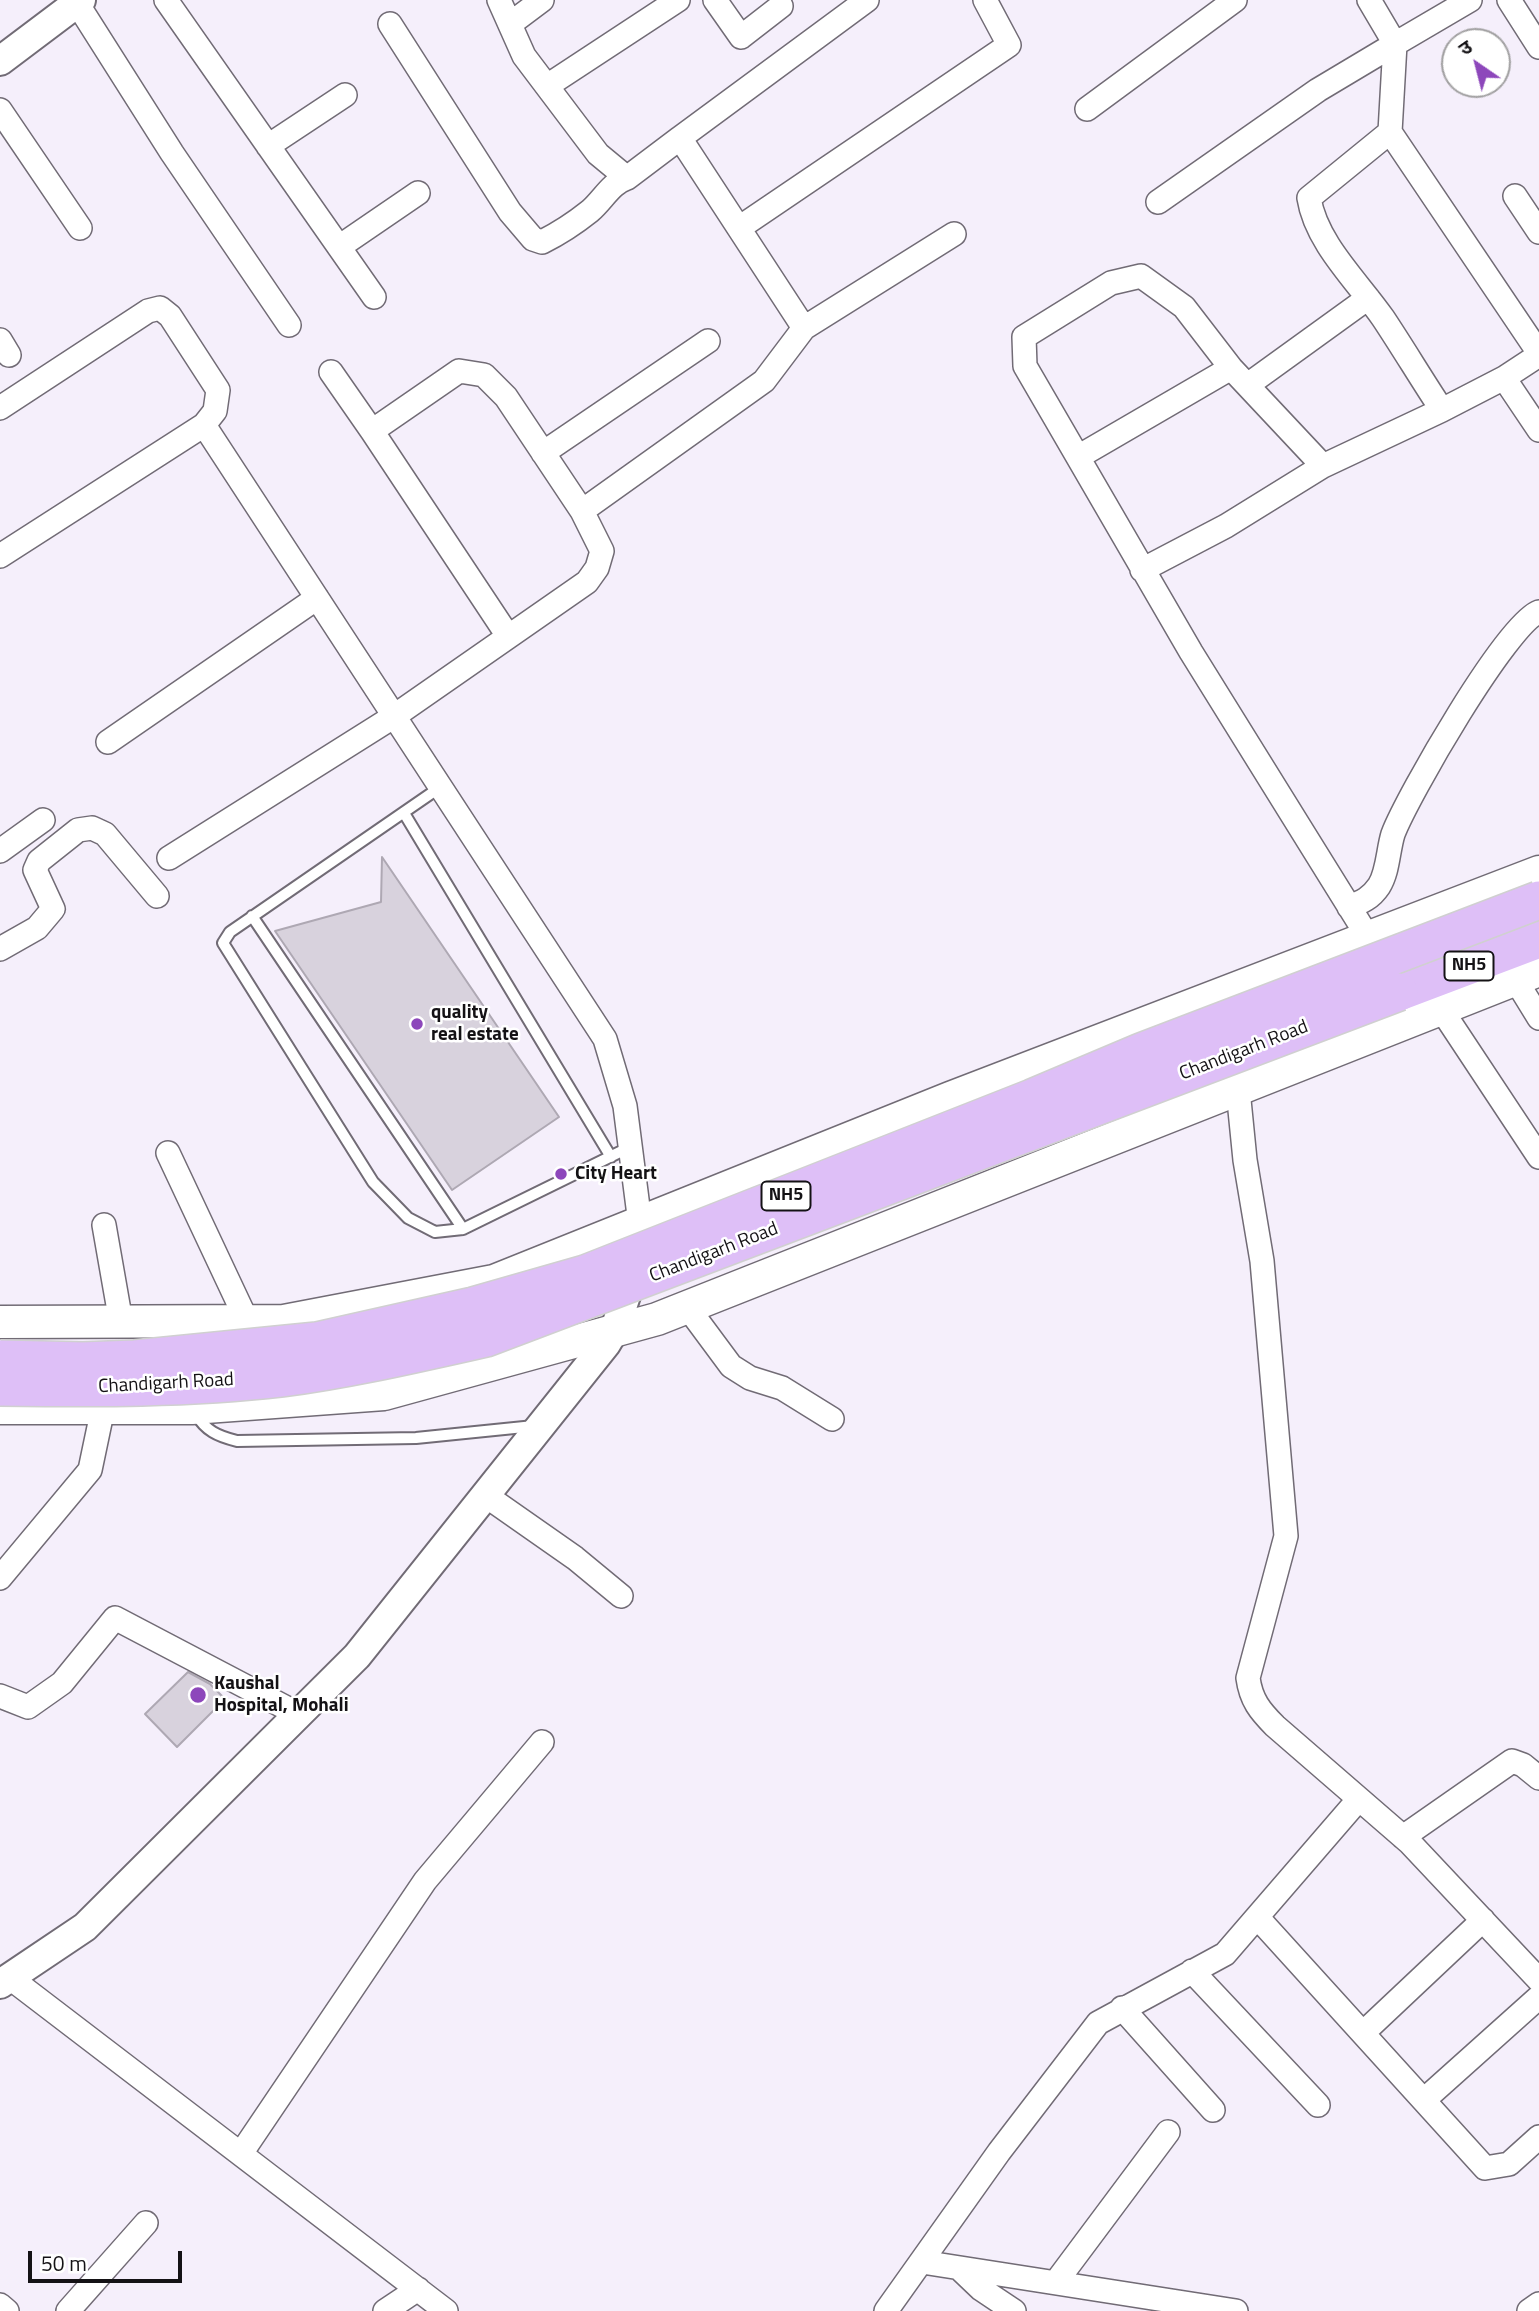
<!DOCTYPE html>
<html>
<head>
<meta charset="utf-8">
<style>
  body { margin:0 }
  #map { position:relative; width:1539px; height:2311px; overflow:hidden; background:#f5effb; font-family:"Titillium Web","Noto Sans Devanagari",sans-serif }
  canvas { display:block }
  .north { position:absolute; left:1441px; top:28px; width:70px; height:70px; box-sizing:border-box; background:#fff; border:2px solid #a1a0a1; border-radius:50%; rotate:325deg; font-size:19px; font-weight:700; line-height:28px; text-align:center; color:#141215 }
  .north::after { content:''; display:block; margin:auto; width:24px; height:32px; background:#8d47bb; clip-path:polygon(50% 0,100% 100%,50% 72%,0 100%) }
  .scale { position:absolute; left:28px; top:2251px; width:154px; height:32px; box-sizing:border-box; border:4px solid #141215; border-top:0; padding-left:9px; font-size:21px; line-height:24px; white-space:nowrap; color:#141215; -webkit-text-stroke:5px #fff; paint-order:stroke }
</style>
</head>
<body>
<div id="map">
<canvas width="1539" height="2311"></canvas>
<div class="north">उ</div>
<div class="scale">50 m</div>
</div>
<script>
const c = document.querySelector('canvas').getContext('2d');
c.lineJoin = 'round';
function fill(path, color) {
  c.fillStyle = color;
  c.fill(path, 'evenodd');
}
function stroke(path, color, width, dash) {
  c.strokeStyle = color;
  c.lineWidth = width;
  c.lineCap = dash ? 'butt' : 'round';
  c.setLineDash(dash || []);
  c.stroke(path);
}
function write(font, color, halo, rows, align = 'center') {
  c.font = font + ' "Titillium Web",sans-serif';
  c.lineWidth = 5;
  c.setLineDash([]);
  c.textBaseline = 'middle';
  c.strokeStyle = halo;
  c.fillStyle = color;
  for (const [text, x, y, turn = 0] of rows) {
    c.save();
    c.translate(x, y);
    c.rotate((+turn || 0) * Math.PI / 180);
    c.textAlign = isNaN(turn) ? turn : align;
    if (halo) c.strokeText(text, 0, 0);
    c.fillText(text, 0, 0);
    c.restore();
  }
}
const building = new Path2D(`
  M382,857l177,260 -107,73 -177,-259 106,-29z
  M188,1672l22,12 15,15 -48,48 -32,-33z`);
fill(building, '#d8d2dd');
stroke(building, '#aea8b3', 2);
const service = new Path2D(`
  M439,788l-209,144 -7,11 150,239 35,36 27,14 28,-3
  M404,813l207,344
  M252,916l211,313 167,-82
  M195,1413c11,18 22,23 42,28l179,-3 118,-12`);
const minor = new Path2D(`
  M75,0l97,153 117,172
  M166,0l208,297
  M499,0l25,56 74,98 29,24
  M715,0l26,37 40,-31
  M1509,0l30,47
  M390,24l120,188 23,27 9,3c18,-9 33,-19 48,-31 13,-11 21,-28 37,-33l53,-40
  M510,24l32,-24
  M547,86l131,-86
  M1087,109l148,-109
  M0,110l80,118
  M1390,132l149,221
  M268,146l77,-51
  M1515,196l24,36
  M1158,202l160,-112 77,-46 -26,-44
  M739,228l270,-183 -24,-45
  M339,247l79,-54
  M804,328l150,-94
  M0,340l9,15
  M331,372l41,59
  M1504,378l35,52
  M1249,384l119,-86
  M0,408l148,-97 12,-3 10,8 48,74 -3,21 -11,14 401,614 20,67 15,117
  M1442,410l62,-32 35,-23
  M543,453l165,-112
  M1078,457l153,-89
  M1323,466l-92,-98 -47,-61 -43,-31 -30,7 -87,54 1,29 166,286 177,285
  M0,556l204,-131
  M1142,570l84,-44 97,-60 119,-56c-20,-30 -39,-62 -59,-92 -25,-36 -67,-75 -74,-120l81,-66 5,-88 75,-44
  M508,636l-136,-205 87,-60 25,4 22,22 76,114
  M108,742l209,-144
  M0,851l43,-31
  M169,858l224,-141 194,-135 10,-14 5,-17 -20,-40 182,-130 40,-53 -124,-190 187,-138
  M1349,907c13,-5 22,-9 30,-21 9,-14 9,-36 14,-52 14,-37 114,-211 146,-222
  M0,949l37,-21 16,-19 -18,-39 4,-9 39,-31 14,-2 13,6 52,62
  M1515,979l24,39
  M1441,1009l98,148
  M1238,1090l7,70 17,101 24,275 -38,142c3,22 12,33 27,48l135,117 129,137
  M168,1153l79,168
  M104,1225l17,97
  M688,1308l43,58 19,12 32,10 50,31
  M485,1495l90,63 46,38
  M0,1578l90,-108 13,-62
  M0,1696l28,11 34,-24 53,-65 181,95
  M1403,1837l109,-76 11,4 16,13
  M1258,1918l227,250 24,-4 30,-27
  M1192,1971l126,134
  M9,1977l437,334
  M1122,2008l91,102
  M1363,2033l120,-113
  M1424,2100l115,-103
  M242,2152l183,-271 117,-139
  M922,2262l314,49
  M959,2268l22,21 33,22
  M1056,2282l112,-150
  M0,2305l7,6
  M68,2311l78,-88
  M385,2311l33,-22
  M886,2311l113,-159 99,-129 127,-69 133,-154
  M1529,2311l10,-7`);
const tertiary = new Path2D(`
  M0,61l81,-61
  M0,1984l85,-57 272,-271 249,-312 9,-15 20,-61`);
const secondary = new Path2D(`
  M0,1322l284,-1 210,-40 456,-183 589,-226
  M0,1408h192l192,-14 273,-75 882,-349`);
const trunk = new Path2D(`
  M1399,992l140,-53`);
stroke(service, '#716b75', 14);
stroke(minor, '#716b75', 26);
stroke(tertiary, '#716b75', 32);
stroke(secondary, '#716b75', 35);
stroke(trunk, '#d0d0d0', 40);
stroke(service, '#fff', 10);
stroke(minor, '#fff', 23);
stroke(tertiary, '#fff', 28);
stroke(secondary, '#fff', 32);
stroke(trunk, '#debff7', 37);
const trunkBridge = new Path2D(`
  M0,1359l83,2 52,-2 182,-18 156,-35 112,-32 447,-176 109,-46 398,-152
  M0,1387c94,1 189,2 282,-9 69,-9 136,-25 204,-40l913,-346`);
stroke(trunkBridge, '#d0d0d0', 40, []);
stroke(trunkBridge, '#debff7', 37);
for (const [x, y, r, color] of [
  [417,1024,7,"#8d47bb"],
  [561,1174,7,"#8d47bb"],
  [198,1695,9,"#8d47bb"]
]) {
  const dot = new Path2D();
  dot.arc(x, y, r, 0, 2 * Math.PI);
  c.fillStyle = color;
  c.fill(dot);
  stroke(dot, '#fff', 2.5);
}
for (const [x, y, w] of [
  [1469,966,49],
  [786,1196,49]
]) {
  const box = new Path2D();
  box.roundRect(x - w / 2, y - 14.5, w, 29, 5);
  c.fillStyle = '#fff';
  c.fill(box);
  stroke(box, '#141215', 2);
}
write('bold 18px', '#141215', null, [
  ["NH5",1469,966],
  ["NH5",786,1196]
]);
write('bold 19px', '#141215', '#fff', [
  ["quality",431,1013],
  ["real estate",431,1035],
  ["City Heart",575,1174],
  ["Kaushal",214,1684],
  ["Hospital, Mohali",214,1706]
], 'left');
write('19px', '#141215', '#fff', [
  ["Chandigarh Road",1244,1051,-21],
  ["Chandigarh Road",714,1253,-21],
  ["Chandigarh Road",166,1384,-3]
]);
</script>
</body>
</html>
